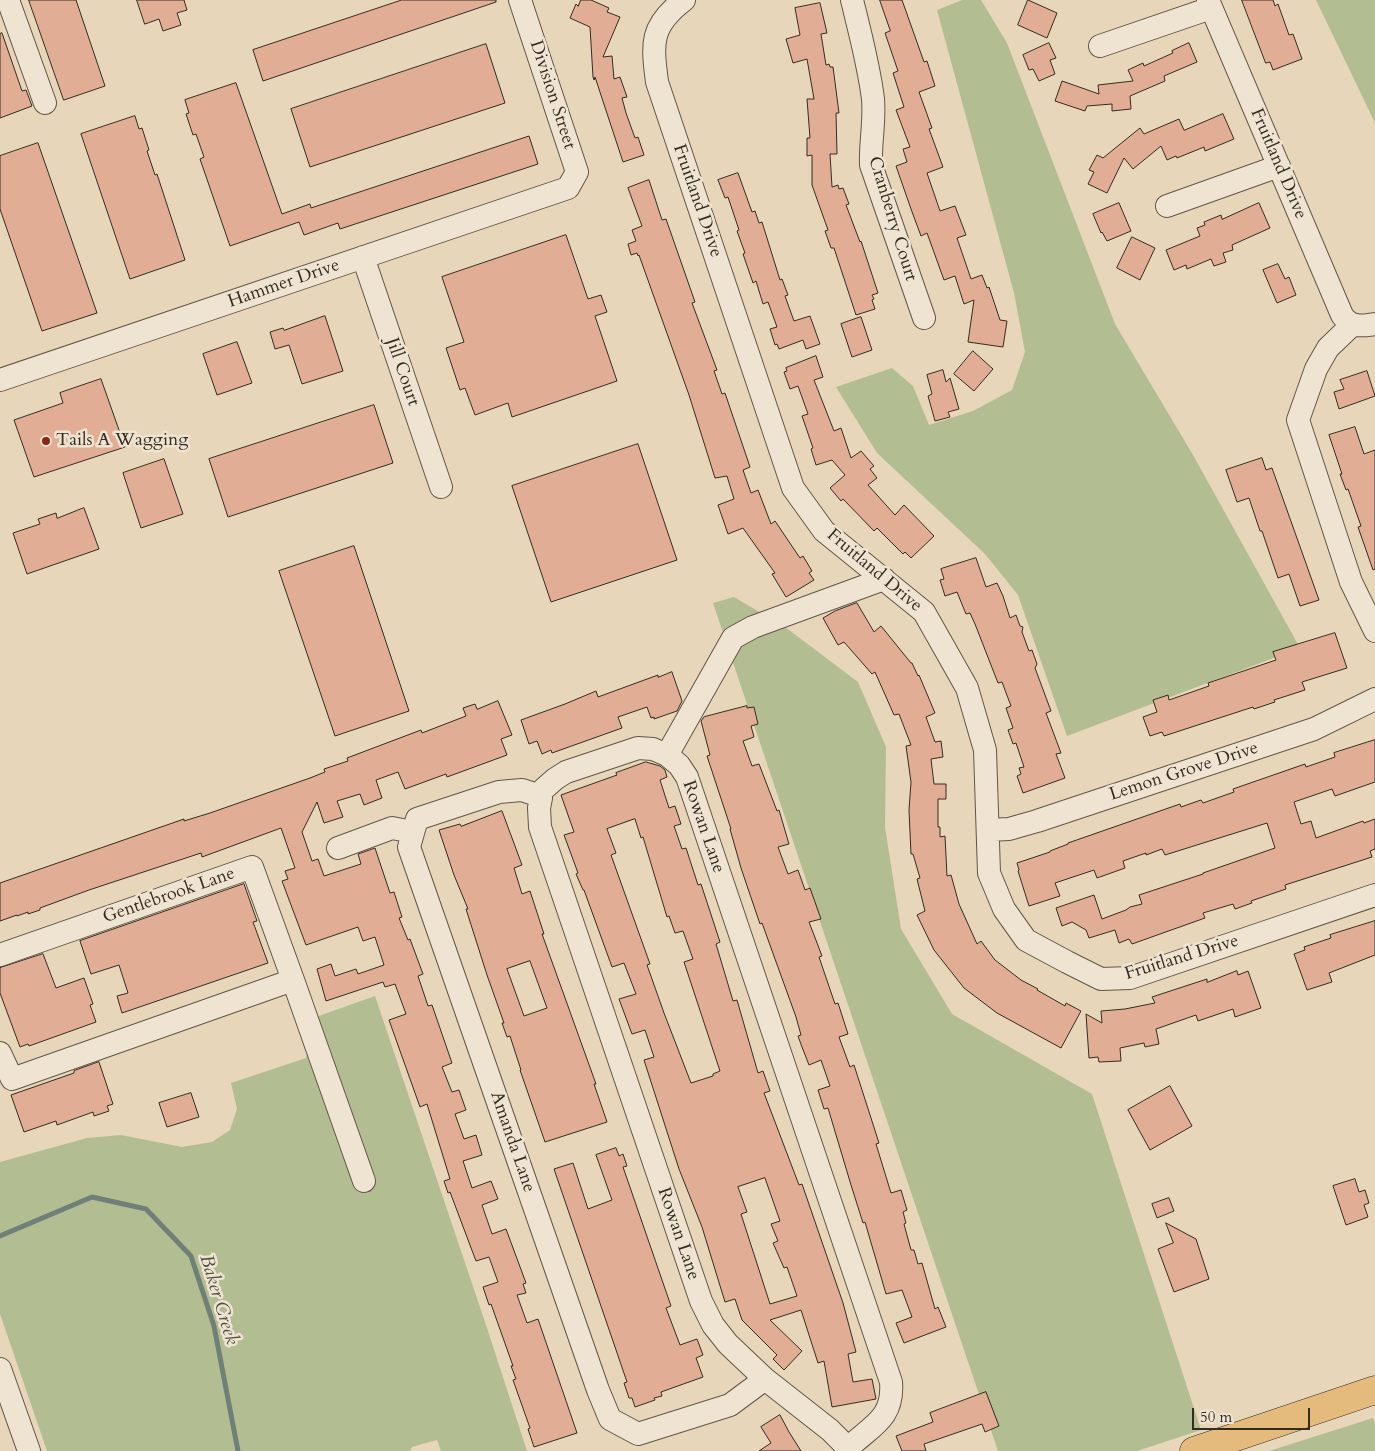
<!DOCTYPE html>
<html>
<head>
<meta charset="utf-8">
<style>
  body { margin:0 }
  #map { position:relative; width:1375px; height:1451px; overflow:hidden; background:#e7d6b9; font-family:Cardo,serif }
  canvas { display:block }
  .scale { position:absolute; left:1192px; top:1408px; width:118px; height:22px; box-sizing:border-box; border:2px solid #352c21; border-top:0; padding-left:6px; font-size:15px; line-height:18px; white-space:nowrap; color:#352c21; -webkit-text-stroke:4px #efe4d2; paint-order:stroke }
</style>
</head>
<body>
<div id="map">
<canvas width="1375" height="1451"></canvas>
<div class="scale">50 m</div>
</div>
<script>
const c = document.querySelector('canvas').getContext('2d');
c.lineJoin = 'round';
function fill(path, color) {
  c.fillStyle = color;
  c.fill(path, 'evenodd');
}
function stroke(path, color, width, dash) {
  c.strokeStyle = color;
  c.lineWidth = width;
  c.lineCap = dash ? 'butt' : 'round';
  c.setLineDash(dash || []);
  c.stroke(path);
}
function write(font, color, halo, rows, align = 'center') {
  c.font = font + ' Cardo,serif';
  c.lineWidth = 5;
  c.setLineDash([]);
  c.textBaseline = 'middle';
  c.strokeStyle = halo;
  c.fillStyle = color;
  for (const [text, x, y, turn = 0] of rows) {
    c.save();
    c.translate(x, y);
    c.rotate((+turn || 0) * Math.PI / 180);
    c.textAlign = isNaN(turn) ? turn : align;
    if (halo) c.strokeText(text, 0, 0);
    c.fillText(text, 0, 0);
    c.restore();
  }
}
fill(new Path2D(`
  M962,0h19l26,43 108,281 78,131 107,193 -233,88 -49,-141 -33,-41 -108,-101 -41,-66 56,-19 21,18 16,39 44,-14 39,-21 13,-38 -11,-59 -77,-283z
  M1316,0h59v123z
  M734,597l51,30 73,55 28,65 -1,80 16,102 51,85 140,80 109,336 -64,21h-139l-285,-848z
  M375,996l110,326 42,129h-86l-4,-11 -25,7 -2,4h-363l-47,-137v-152l87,-24 34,-3 61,12 30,-5 18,-12 7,-21 -6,-26 75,-25 7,-40z
  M1373,1418l2,6v27h-106z`), '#b2be91');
stroke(new Path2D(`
  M0,1236l92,-39 54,12 45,47 23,70 24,125`), '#708079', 5);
const building = new Path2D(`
  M29,0h47l29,86 -41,14z
  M137,0h47l3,10 -10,3 4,12 -18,6 -4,-12 -14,5z
  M402,0h94v2l-233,79 -10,-31z
  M581,0h10l18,8 -2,4 13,5 -17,40 9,-1 2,23 6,-2 7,20 -5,1 4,15 9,25 3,-1 6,18 -21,7 -28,-85 -1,3 -1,-3 -3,-50 -20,-9 6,-14 2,2z
  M880,0h22l22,62 3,-1 8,25 -16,6 13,36 -3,1 14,38 -16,6 13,38 15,-5 11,29 -9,3 14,41 11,-4 5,13 2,-1 11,33 7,1 -4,26 -35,-5 6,-42 -10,4 -9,-28 -11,4 -17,-47 -6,3 -10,-27 -15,-43 11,-4 -4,-13 7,-2 -14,-37 8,-3 -11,-34 5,-2 -13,-38 5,-2z
  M1028,0l29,13 -10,25 -29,-13z
  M1242,0h31l2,6 3,-2 11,31 4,-1 9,25 -29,11 -3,-8 -4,1z
  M820,3l7,30 -6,1 5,31 3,-1 1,3h3l6,46h-3l1,41h-7l2,33 6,-2 1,4 4,-1 6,16 -3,1 14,37 1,-1 17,52 -6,2 2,4 -2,1 3,9 -19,6 -22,-67h-3l-6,-17 3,-1 -16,-45v-30l-5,1v-18h3l-3,-39h7l-7,-40 -14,4 -7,-24 14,-4 -5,-27z
  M2,33l20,58 4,-1 6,16 -32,12v-84z
  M1049,43l7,15 -6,2 5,14 -16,7 -6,-12 -4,1 -6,-15z
  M1189,43l8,19 -33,14 1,5 -35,15 1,13 -19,2v-7l-25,2 -2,5 -30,-10 7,-20 37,13 -1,-9 35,-4 -5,-11 15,-7 1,3 29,-13 -1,-2z
  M486,44l19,59 -195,64 -19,-58z
  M236,83l46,131 28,-10 1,4 218,-72 9,28 -198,65 -2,-6 -34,12 -5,-13 -69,24 -30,-87 4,-2 -8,-23 -3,1 -7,-21 3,-1 -4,-13z
  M1223,114l11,25 -29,12 -1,-4 -27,11 -1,-2 -9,4 -6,-14 -28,23 -9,-11 -17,35 -19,-9 6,-12 -5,-2 8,-15 6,3 37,-30 4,6 35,-15 5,11z
  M135,116l4,13 3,-1 7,22 -2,1 8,24 2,-1 28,86 -55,19 -49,-145z
  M38,143l59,170 -55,18 -42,-122v-53z
  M738,173l14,39 3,-1 4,12 3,-1 18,58 2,-1 6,16 -3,1 9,25 16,-5 10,28 -14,5 -3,-9 -24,9 -2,-5 -2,1 -5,-16 7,-2 -9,-25 -5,2 -7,-23 -3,2 -10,-29 2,-1 -8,-22 2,-1 -11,-33 -3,1 -7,-18z
  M649,180l13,40 4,-1 29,83 -3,1 25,67 -3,1 8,23 3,-1 25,74 -7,3 8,23 7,-3 13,34 4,-3 25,37 3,-2 9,15 -3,2 5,7 -28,17 -14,-23 3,-1 -32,-45 -15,6 -10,-29 16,-6 -7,-23 -12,2 -26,-83 -50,-140 -1,1 -1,-3 -6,2 -3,-11 8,-3 -4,-11 10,-4 -14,-38z
  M1119,203l12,28 -24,10 -5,-9 -1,1 -8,-19z
  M1259,203l11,25 -38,17 1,5 -10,3 3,9 -12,4 -3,-7 -24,10 -1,-4 -12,5 -8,-20 34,-14 -3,-8 8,-3 -1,-3 17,-7 1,4z
  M566,235l22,64 13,-4 6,17 -12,4 22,65 -105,36 -4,-14 -33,12 -10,-27 -5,2 -14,-42 18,-6 -22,-65z
  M1132,237l23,11 -15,32 -23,-12z
  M1278,264l7,15 4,-2 7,18 -19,8 -14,-33z
  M325,316l18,55 -41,13 -13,-39 -14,4 -5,-17 13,-4 1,2z
  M861,317l11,33 -20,7 -11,-33z
  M237,342l15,41 -35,12 -14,-41z
  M973,351l20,18 -19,22 -20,-17z
  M816,356l7,21 -9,3 20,51 7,-3 10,30 10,-7 13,15 -4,3 7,9 -9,7 27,30 9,-10 30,31 -23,22 -6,-6 -2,2 -26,-26 -3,3 -31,-32 -2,2 -11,-13 15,-13 -13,-15 -16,5 -5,-16 2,-1 -11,-32 6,-2 -10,-28 -8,3 -6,-17 3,-1 -1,-3z
  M943,370l3,12 4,-4 9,31 -11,3 2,5 -15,4 -7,-25 4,-2 -5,-19z
  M1367,371l8,25 -36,13 -5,-17 10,-3 -4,-9z
  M101,379l24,68 -91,30 -20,-57 49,-17 -3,-10z
  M374,405l19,58 -165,54 -19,-58z
  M1355,427l9,27 11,-4v119l-2,1 -15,-43 3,-1 -13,-37 -2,1 -6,-16h2l-13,-39z
  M638,444l39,116 -126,42 -39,-116z
  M1262,458l4,12 6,-2 47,132 -19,6 -11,-32 -11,4 -16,-47h-2l-11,-33 -12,4 -11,-32z
  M164,459l19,55 -42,14 -18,-55z
  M84,508l15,41 -72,25 -14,-41 27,-9 -2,-5 18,-6 1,5z
  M354,546l55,165 -74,25 -56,-165z
  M976,558l10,29 11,-4 6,13 7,22 6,-3 4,11 3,1 -1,5 7,19 3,-1 5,14 -2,4 16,43 -5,2 15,40 -5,1 9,24 -42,15 -6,-17 4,-2 -2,-6 5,-1 -8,-24 -3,1 -5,-14 5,-2 -7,-20 5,-2 -9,-24 -4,1 -23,-59 -5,-11 -4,1 -9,-22 -12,4 -5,-16 4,-1 -3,-10z
  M857,603l17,29 7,-6 30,37h1l6,13 1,-1 16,38 -9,4 9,25 6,-1 2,16 -12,2 3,25h12v15h-8v28h2v10l5,-1 2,40 4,-1 8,29 18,40 4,-3 14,19 26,20 17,9 -1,1 28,16 1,-3 15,8 -20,37 -64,-35 -33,-25 -30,-38 -17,-35 8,-4 -8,-32 3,-1 -7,-24h-2l-2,-44 2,-28 -5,-36 5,-1 -12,-31 -5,1 -19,-43 -3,2 -28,-32 -6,3 -15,-27 12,-7z
  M1335,633l12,35 -45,14 3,8 -31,10 1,2 -21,7 -1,-2 -89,29 -2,-4 -12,4 -7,-19 14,-5 -4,-12 15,-5 1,5 40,-14 -1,-3 68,-23 -3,-8z
  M672,672l10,29 -5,10 -23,8v-2l-3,1 -4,-11 -29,10 4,11 -70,25 -1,-3 -9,4 -5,-13 -8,3 -8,-24 44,-16 31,-13 2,6 60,-22v2z
  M498,701l14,34 -11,4 6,16 -60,22 -1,-3 -41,15 -7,-17 -22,8 6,18 -18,7 -4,-11 -23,7 6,16 -19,6 -7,-21 -15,30 10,29 6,-2 6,17 37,-12 -3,-10 17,-6 15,45 4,-1 8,25 -3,1 9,22 2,-1 13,35 -5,2 10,30 4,-1 20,58 -10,4 10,25 7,-2 7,20 -11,4 9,25 12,-4 6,20 -19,6 9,27 19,-7 7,18 -16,6 10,29 14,-5 20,54 -3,1 3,9 -9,2 10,28 11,-4 39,114 -43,14 -6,-18 2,-1 -17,-48 3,-1 -5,-13h2l-22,-62 -2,1 -6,-18 15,-5 -9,-25 -13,4 -26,-69 -2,1 -4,-12 6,-2 -23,-75 -7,3 -31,-87 17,-6 -11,-30 -10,3 -2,-5 -57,19 -9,-32 14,-5 4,12 21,-7 2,5 26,-9 -9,-28 -12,4 -5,-14 -52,18 -24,-64 6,-2 -3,-8 10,-3 -14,-40 -79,29 -1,-4 -112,37 -49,18v2l-12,4v-2l-11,4v-1l-17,6v-38l184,-64v2l26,-8 100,-35 15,-6 -1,-3 24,-8 -1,-3 74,-28 1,3 44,-17 -3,-8 12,-4 2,5z
  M747,706v2l7,-1 4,17 -7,2 3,11 -11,4 9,25 7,-2 18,47 2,-1 10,34 -11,3 10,27 10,-4 7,20 5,-2 11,31 -12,3 13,34 -3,1 16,47 3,-1 10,31 -9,3 11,30 4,-2 25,78 -3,1 15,49 10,-3 6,20 -4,2 3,11 -2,1 7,26h3l4,14 4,-1 13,46 3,-2 8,20 -42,16 -8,-20 16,-6 -10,-27 -16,4 -21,-72 -2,1 -12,-38 -23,-77 -4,1 -6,-19 12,-4 -9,-26 -12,5 -7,-18 -4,-11 3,-1 -5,-18 -34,-94 -2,1 -19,-56 -11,-39h1l-24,-73 3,-1 -9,-34 3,-4z
  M1375,740v42l-40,14 -3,-7 -38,13 7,22 10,-3 5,17 47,-17 1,2 11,-4v30l-5,2 2,6 -87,28 1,4 -35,12 1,2 -17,6 -2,-5 -30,9 2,5 -73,26 -3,-5 -10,4 -4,-13 -26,8 -3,-8 -14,-8 -10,4 -6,-18 38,-13 8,24 24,-9 4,-3 12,-3 -3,-9 64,-21v-1l72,-25 -8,-25 -102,32 -3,-6 -16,6v-2l-23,8 2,7 -28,10 -3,-8 -39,13 5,13 -31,10 -11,-35 1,-1 -2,-7 33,-11v-1l18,-7v-1l112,-39 1,3 20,-7 2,3 31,-11 -1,-3 72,-25 1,3 29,-10 -1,-4z
  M646,762l14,4 5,4 2,7 -7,3 9,28 6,-2 6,18 -7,2 8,23 4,-1 12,37 3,-1 19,58 -4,2 17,57 4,-1 21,73 5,-2 7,20 -6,2 35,92 3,-1 41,119 13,49 -8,2 5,28 19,-3 4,20 -44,8 -8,-46 -6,2 -17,-53 -31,10 32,31 -18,19 -11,-11 4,-4 -35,-35 -7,-21 -10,3 -23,-75 -23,-58 -35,-109 10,-3 -9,-27 -13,4 -13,-35 17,-5 -12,-31 -12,4 -28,-77h-1l-7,-16 2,-1 -14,-38 10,-3 -13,-37 56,-20 -1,-2zM635,819l6,19 2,-1 24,80 2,-1 6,17 8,-2 10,28 -9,3 36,109 -7,3v2l-22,7 -27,-70 -17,-48 3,-1 -39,-109 5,-2 -9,-24zM765,1178l15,43 -9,3 7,17 -5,2 11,25 3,-1 10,29 -27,8 -29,-90 6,-2 -9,-25z
  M502,811l20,54 -8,3 8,26 8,-3 14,43h-2l54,150h-2l13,38 -62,20 -25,-72h1l-11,-34 -3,1 -5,-14h2l-17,-48 -21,-66h2l-14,-34 -15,-45 21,-6 1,2zM530,961l17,47 -23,8 -17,-47z
  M244,884l13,37 -4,1 15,41 -146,50 -5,-17 11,-3 -9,-28 -28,9 -11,-33z
  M1375,921v34l-46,18 3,9 -25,8 -13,-36 11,-4 -1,-3 27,-9 -1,-3z
  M43,954l13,34 28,-10 9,26 -3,1 6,17 -67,24 -1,-2 -8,3 -20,-54v-25z
  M1237,971l1,4 10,-4 13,37 -26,9 -2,-8 -35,12 -2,-6 -40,14 3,15 -14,3 -1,-4 -24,5 1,13 -22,1 -1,-5 -9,1 -3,-44 16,9 -1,-12 24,-2 30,-6 -3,-6 55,-18v3z
  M99,1062l14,42 -6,2 2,5 -15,5 -1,-4 -36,13 -1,-4 -32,11 -13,-37 63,-22v-2z
  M1170,1086l22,40 -42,24 -22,-40z
  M191,1093l8,24 -32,10 -8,-24z
  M616,1148l3,8 4,-2 4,12 -4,1 48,139 -5,2 14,37 17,-6 6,16 -7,3 7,19 -42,15 1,4 -8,2 1,2 -20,7 -3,-9h-3l-5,-15 3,-1 -73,-213 19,-6 15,46 24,-9 -16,-45z
  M1355,1179l4,13 6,-2 4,13 -5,2 4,12 -22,8 -13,-39z
  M1169,1198l5,13 -17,7 -5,-14z
  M1166,1223l30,16 13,40 -35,13 -16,-43 15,-6z
  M986,1392l13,34 -14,6 -3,-8 -58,20 2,7h-24l-6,-15 37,-14 -3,-9z
  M780,1415l9,17 12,19h-42l12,-8 -10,-16z`);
fill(building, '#e2ad95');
stroke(building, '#352c21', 1);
const minor = new Path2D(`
  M8,0l37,103
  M684,0c-34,26 -32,43 -27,82l136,406 31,43 100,81 43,76 18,62 4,123 15,36 22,31 41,22 34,17 29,-1 245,-83
  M852,0c8,33 17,66 21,99 2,22 -3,44 -2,66l53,153
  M1208,0l134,315c8,13 20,11 33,9
  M1100,46l111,-38
  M1167,206l112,-40
  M363,257l78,230
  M1352,325l-24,23 -12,21 -18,51 53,162 24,49
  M0,380l568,-192 9,-16 -57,-172
  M667,755l66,-117 20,-11 131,-48
  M537,795l-15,-5 -23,2 -82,27 -8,28 189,543 12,29 28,15 92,-29 35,-26
  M537,795l18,-16 11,-7 72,-24 15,1 14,6 12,10 8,12 204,605c3,37 -20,44 -43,66v3
  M537,795l4,3 -2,10 1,19 161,474 12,24 15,19 37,35 65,51 18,18
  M988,830l21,-1 28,-8 277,-92 61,-30
  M338,848l54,-20 21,4
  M0,955l252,-88 41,113 -281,99 -12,-26
  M293,980l71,201
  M0,1369l29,82`);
const major = new Path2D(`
  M1194,1451l181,-61`);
stroke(minor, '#625647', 24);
stroke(major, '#352c21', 29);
stroke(minor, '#efe4d2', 22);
stroke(major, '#e4bb7c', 28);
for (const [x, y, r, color] of [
  [46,441,5,"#8f2418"]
]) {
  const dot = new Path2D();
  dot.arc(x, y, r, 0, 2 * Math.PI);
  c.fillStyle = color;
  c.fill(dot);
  stroke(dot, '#efe4d2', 2);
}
write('18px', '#352c21', '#efe4d2', [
  ["Division Street",552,95,72],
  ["Fruitland Drive",1278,164,67],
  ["Fruitland Drive",697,201,71],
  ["Cranberry Court",892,219,73],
  ["Hammer Drive",284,284,-19],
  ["Jill Court",402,372,71],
  ["Fruitland Drive",874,571,40],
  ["Lemon Grove Drive",1184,772,-18],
  ["Rowan Lane",703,827,71],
  ["Gentlebrook Lane",169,896,-19],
  ["Fruitland Drive",1182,958,-17],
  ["Amanda Lane",512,1142,71],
  ["Rowan Lane",678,1234,71]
]);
write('18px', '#352c21', '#efe4d2', [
  ["Tails A Wagging",56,441]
], 'left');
write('italic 19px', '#4e4f46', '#efe4d2', [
  ["Baker Creek",218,1300,73]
]);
</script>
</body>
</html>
